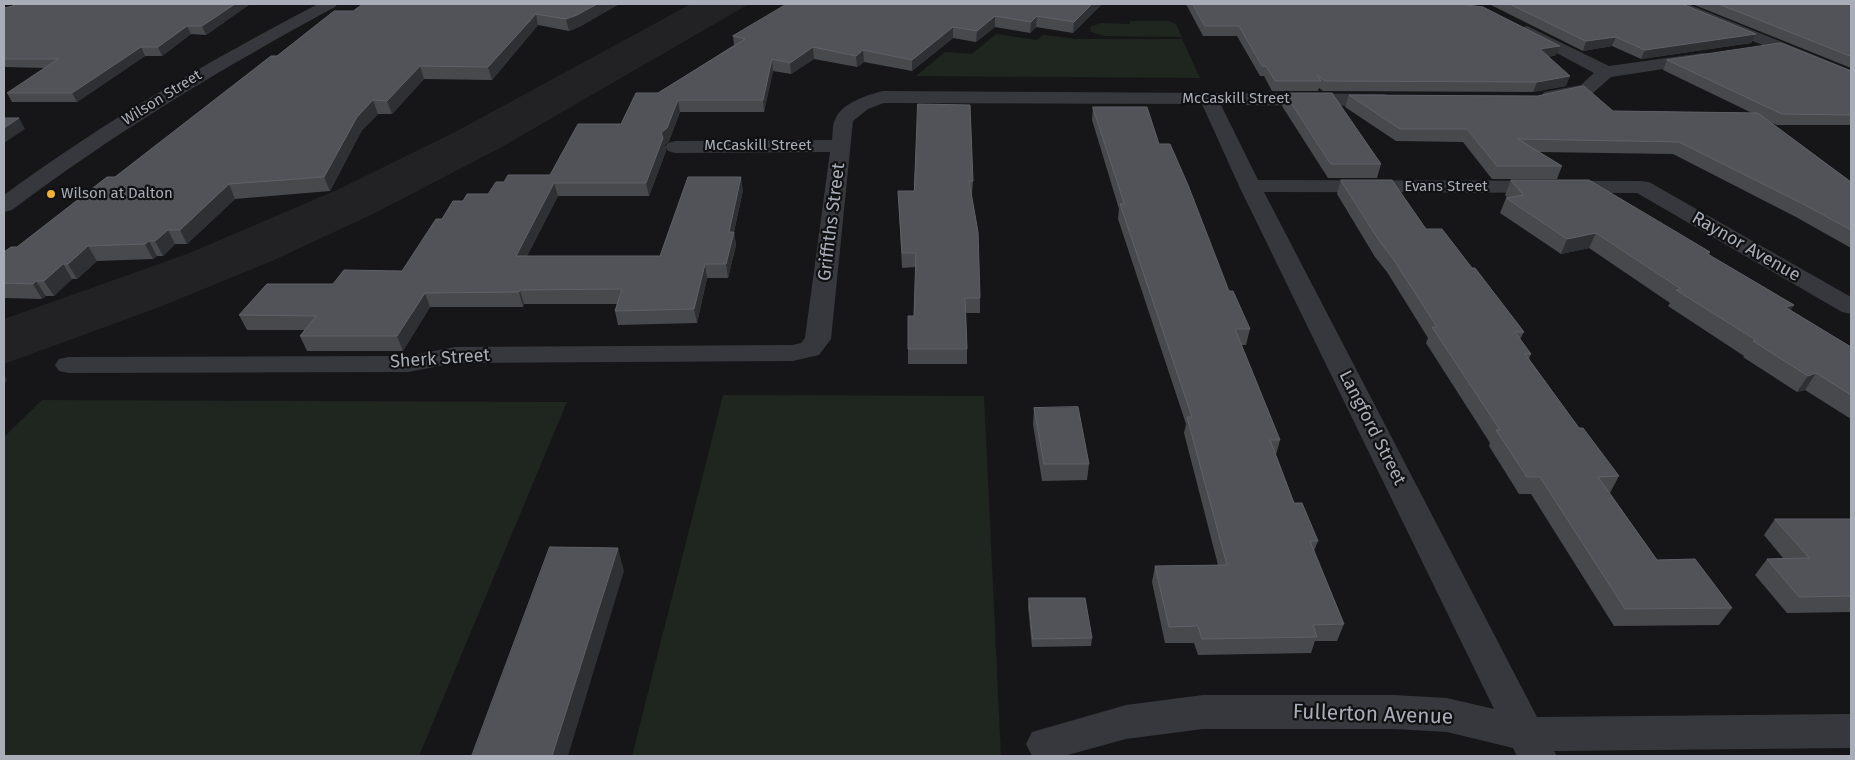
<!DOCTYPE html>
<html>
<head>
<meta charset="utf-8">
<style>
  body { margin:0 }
  #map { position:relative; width:1855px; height:760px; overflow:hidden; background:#161618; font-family:"Fira Sans",sans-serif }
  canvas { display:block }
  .frame { position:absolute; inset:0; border:5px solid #a8adb8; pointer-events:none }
</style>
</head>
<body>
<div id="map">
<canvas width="1855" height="760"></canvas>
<div class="frame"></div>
</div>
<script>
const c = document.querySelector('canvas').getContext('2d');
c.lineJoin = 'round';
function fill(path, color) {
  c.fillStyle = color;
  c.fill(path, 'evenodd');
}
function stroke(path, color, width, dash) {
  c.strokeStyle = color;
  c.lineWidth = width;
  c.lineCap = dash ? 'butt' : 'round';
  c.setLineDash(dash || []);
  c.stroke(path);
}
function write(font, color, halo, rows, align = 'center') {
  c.font = font + ' "Fira Sans",sans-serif';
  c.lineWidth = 4.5;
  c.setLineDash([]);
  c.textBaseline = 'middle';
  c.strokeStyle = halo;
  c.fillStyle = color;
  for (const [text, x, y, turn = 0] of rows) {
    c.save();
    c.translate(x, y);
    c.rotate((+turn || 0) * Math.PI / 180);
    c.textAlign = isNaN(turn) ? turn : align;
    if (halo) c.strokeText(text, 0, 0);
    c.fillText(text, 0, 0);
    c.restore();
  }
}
fill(new Path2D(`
  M691,4h58l-249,144 -127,66 -101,47 -115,47 -153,56v-45l183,-65 150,-64 118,-58z`), '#222225');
fill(new Path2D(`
  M1130,21h38l8,3 6,13 -78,-1 -13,-4 -1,-5 11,-4 29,1z
  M996,34l41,6 6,-5 33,4h106l18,39 -284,-2 29,-24 27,2z
  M723,395l261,1 17,360h-369z
  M42,400l525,2 -148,354h-415v-319z`), '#1e261f');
fill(new Path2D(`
  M318,4h19l-2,3c-113,61 -221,126 -323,203l-8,2v-17c99,-73 205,-134 314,-191z
  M1667,4h21l163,66v11l-182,-74z
  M1527,26l82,40 94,-13 6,1 3,4 -3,4 -6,1 -92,14 -18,16 -42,9 -7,-2 -2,-4 2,-4 37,-7 13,-12 -73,-39 -2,-3 2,-3z
  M883,91l501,3 7,2 2,4 -2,4 -7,2 -163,-1 37,75 383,1 8,1 202,115v17l-9,-2 -205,-119 -373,-1 273,525 314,-3v34l-297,3 3,5h-40l-4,-8 -66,-16 -53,-3h-191l-77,10 -62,17h-32l-6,-12 6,-12 94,-27 77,-10h191l53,3 47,11 -255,-523 -37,-82 -318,-1 -16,6 -15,12 -22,218 -12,16 -26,6 -338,2 -47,9 -339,1 -10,-2 -4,-6 4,-6 10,-2 339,-1 47,-9 338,-2 8,-2 4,-5 25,-186 -155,1 -7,-2 -3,-4 3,-4 7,-2 157,-1c1,-6 0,-15 3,-20 6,-17 32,-25 48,-29z`), '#37383d');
fill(new Path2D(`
  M14,4h236l-44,31 -15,-1 -29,22h-17l-68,46h-65l-5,-9 38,-25 -41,-1v-59l9,-2z
  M619,4l-40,23 -10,4 -31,-6 -46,55 -68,-1 -32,35h-14l-16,16 -32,61 -95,8 -48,45h-12l-12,12h-6l-4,3 -56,2 -20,18h-5l-18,17h-8l-4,3 -38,-1v-46l13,-5 98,-70 162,-121 76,-45z
  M787,4h315l-29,29 -37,-6 -6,6 -35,-6 -19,15 -23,-4 -41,33 -48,-9 -7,5 -43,-8 -23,15 -18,-3 -9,41h-84l-11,29 -4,4 1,6 -17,45h-91l-31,60h133l83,-66 -9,42 2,13 -8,33h-21l-10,45 -79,2 -3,-14 2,-7h-93l-1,3h-93l-27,44h-96l-7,-15 5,-6h-58l-8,-15 94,-31 69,-13 40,-52 21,-18 25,-7 16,-12 46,-7 71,-51 37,-31 76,-48 -1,-9z
  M1186,4h274l96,51 -8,2 18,29 -33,6 -210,-1 -4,-3 -1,3h-46l-8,-15h-4l-23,-40h-34z
  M1483,4h199l74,30 -5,9 -110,16 -29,-13 -29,5 -92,-46z
  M1692,4h159v64z
  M1667,60l184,11v54h-74l-7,-3 81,60v66l-55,-31 -123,-63 -134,-2 23,14 -5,13h-65l-29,-37 -67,-1 -51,-34 4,-12 264,16 139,2 -89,-43z
  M1285,93l96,71 -4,14h-49l-46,-72z
  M918,104l55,77 -1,14h-1l9,103v15h-14l1,36v15h-59v-15l6,-33 2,-49 -14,1 -4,-77h16z
  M1093,107l66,37 70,147 21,38 -4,16h-5l39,95 -4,15 18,48 24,38 -4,10 30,73 -7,17h-22l-4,12 -113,2 -4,-12h-29l-13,-61 3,-16 63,-1 -34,-132 2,-9 -68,-205 1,-10 -27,-89z
  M1341,180l85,49 46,39 52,64 -4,7 11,15 -2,5 50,69 40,48 -9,17 47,67 75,48 -13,17 -105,1 -83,-132h-12l-30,-48 1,-3 -64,-100 2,-5 -41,-66 -12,-15 -38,-63z
  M1511,180l199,72 -1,3 81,55 61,37v72l-46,-29 -8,2 -54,-35 1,-1 -76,-50 2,-3 -81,-55 -28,6 -61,-41 6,-15h2l-3,-3z
  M1034,408l55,56 -2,16 -45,1 -9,-57z
  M1775,519h76v93l-64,1 -32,-38 12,-16 16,-1 -19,-23z
  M1029,598l63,40 -1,8 -59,1 -4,-40z`), '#47494d');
fill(new Path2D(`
  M235,4h15l-44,31 -4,-9z
  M597,4h22l-40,23 -10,4 -3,-12z
  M1092,4h10l-29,29 1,-11z
  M536,14l2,11 -46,55 -4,-13z
  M995,16v11l-19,15 1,-11z
  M1037,16l-1,11 -6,6 1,-11z
  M187,26l4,8 -29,22 -4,-9z
  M953,27v11l-41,33v-11z
  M1756,34l-5,9 -110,16 4,-9z
  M1616,37l-4,9 -29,5 3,-10z
  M1560,46l-4,9 -20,4 4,-10z
  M141,47l4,9 -68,46 -5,-9z
  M813,47l1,12 -23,15 -1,-11z
  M863,50l1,12 -7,5 -1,-11z
  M772,59l1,12 -9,41 -1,-12z
  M420,66l4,13 -32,35 -5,-13z
  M1570,76l-4,10 -33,6 4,-10z
  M373,100l5,14 -16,16 -32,61 -6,-14 33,-60z
  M678,100l2,12 -11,29 -4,4 1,6 -17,45 -3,-13 15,-50z
  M19,118l6,11 -21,14v-15z
  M741,177l2,13 -12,55 -2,-13z
  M554,183l4,13 -38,74 -4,-14z
  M229,184l6,15 -48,45 -7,-14z
  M168,230l7,14 -12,12 -8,-15z
  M734,232l2,13 -8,33 -2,-14z
  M1596,233l-7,15 -28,6 6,-15z
  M149,241l8,15 -4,3 -8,-15z
  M88,246l9,15 -20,18 -9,-15z
  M63,264l9,15 -18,17 -10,-15z
  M705,264l2,14 -10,45 -3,-14z
  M36,281l10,15 -4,3 -9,-15z
  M520,290l4,14 -1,3 -4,-15z
  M425,293l5,14 -27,44 -6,-15z
  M1794,305l-10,16 1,-14z
  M1816,373l-11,17 -8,2 11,-16z
  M4,375l3,5 -3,4z
  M618,548l6,23 -56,185h-16z`), '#2f3033');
const building = new Path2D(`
  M14,4h221l-33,22h-15l-29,21h-17l-69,46h-65l51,-34h-54v-51l9,-2z
  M363,4h234l-20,11 -11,4 -30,-5 -48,53 -68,-1 -33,35 -14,-1 -16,17 -33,60 -95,7 -49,46h-12l-13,11h-6l-4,3 -57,2 -20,18h-5l-19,17h-8l-3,3 -29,-1v-31l7,-5h6l90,-70h8l156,-121h6l57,-45h19z
  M787,4h305l-18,18 -37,-6 -6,6 -36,-6 -18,15 -24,-4 -41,33 -49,-10 -7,6 -43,-9 -23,16 -18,-4 -9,41h-85l-11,28 -6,5 2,5 -17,45h-92l-38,73h144l28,-79h53l-12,55h5l-8,32h-21l-11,45 -79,2 7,-22 -102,1 -1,2 -94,1 -28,43h-97l16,-20 -77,-1 28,-31h66l11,-14 58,1 34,-52h6l11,-18h10l4,-7h21l8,-12h8l4,-7h42l28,-51h43l15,-31h22l87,-54 -12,-3z
  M1193,4h267l23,3 77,39 -20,3 30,27 -33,6 -212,-1 -8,-6 4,6h-46l-9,-15h-4l-23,-40h-34z
  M1510,4h172l74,30 -111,16 -29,-13 -30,4z
  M1719,4h132v52z
  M1781,43l70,28v44l-69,-1 -115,-54z
  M1584,86l29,25 145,2 93,69v48l-48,-26 -124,-62 -161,-3 44,27h-65l-30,-37h-67l-51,-34 188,1z
  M1285,93h47l49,71h-50z
  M918,104l52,1 3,76h-4l9,51 2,66h-15l2,51h-59v-33h6l2,-63h-14l-4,-62h16z
  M1093,107h54l12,37h11l18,41 41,106h4l17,38h-15l45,111h-10l24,63h8l16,38h-8l34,83 -31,1 4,12 -115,2 -4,-13 -29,1 -14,-61 72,-1 -40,-148h5l-72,-213h4z
  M4,118h15l-15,10z
  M1341,180h51l34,49h16l30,39h3l49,64h-9l16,22h-6l54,74h4l36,48 -21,1 59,83 38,-1 37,49 -107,1 -85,-132h-13l-31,-47h4l-68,-103h5l-45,-70 -12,-15z
  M1511,180h78l121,72 -4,1 88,52 -9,2 66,40v48l-35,-22 -8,3 -55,-35 3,-1 -80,-50 5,-1 -85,-56 -29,6 -61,-41 17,-3z
  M1078,407l11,57h-45l-10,-56z
  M1775,519h76v77l-52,1 -32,-38 42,-1z
  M550,547l68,1 -66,208h-80z
  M1029,598h56l7,40 -59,1z`);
fill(building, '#525359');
stroke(building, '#5f6168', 1);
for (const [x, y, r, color] of [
  [51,194,5,"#f2b134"]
]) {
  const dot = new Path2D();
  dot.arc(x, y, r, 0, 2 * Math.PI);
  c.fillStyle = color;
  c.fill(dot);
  stroke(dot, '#111113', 2);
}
write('15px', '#a8adb8', '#111113', [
  ["Wilson Street",162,98,-32],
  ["McCaskill Street",1236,99],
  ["McCaskill Street",758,146],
  ["Evans Street",1446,187]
]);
write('15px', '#a8adb8', '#111113', [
  ["Wilson at Dalton",61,194]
], 'left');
write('18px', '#a8adb8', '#111113', [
  ["Griffiths Street",832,222,-83],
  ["Raynor Avenue",1746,247,30],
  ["Sherk Street",440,359,-4],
  ["Langford Street",1372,428,63]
]);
write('21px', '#a8adb8', '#111113', [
  ["Fullerton Avenue",1373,715,2]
]);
</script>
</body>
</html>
